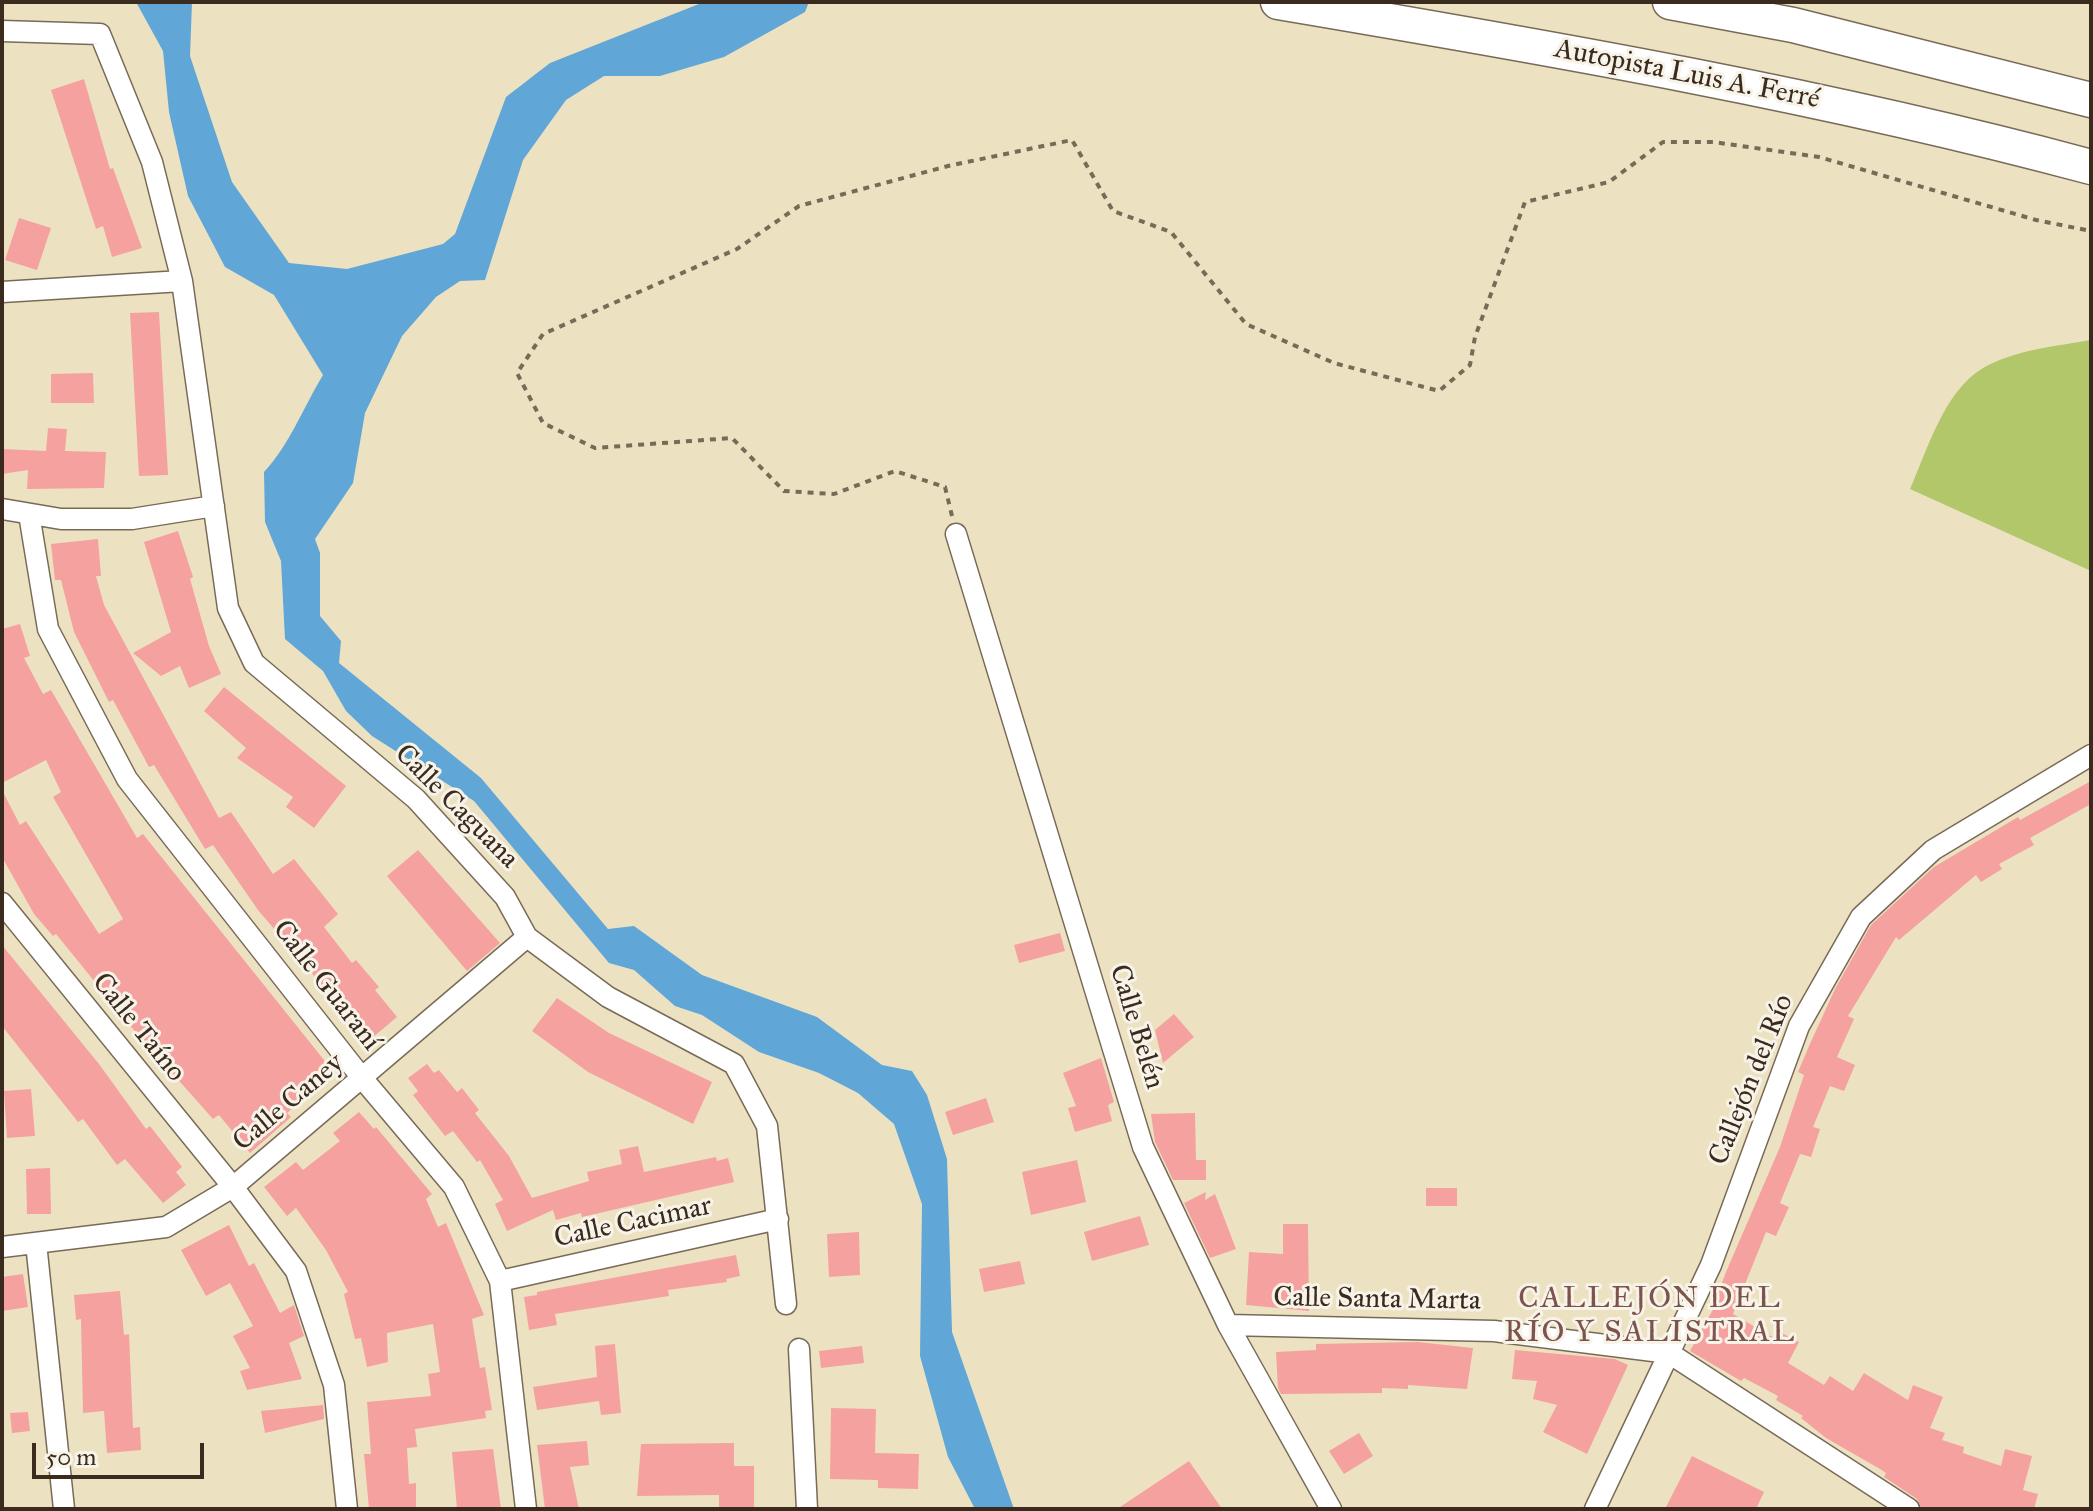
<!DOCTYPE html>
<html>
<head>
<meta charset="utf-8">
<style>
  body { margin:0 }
  #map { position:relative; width:2093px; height:1511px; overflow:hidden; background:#ece2c2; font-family:"IM FELL Great Primer",serif }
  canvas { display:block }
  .frame { position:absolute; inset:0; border:4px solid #3b2a1e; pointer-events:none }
  .scale { position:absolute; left:32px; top:1443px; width:172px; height:36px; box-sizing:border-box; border:4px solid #3b2a1e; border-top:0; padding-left:10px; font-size:24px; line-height:28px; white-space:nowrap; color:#3b2a1e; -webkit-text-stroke:6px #f7f3e8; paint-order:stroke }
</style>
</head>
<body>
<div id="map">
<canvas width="2093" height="1511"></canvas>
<div class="frame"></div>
<div class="scale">50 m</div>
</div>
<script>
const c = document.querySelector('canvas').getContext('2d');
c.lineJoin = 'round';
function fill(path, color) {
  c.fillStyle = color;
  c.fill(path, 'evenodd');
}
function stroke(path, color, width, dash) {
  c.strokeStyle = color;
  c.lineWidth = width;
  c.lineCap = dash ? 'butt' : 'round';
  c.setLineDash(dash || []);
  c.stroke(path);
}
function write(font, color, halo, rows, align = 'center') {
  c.font = font + ' "IM FELL Great Primer",serif';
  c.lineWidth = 6;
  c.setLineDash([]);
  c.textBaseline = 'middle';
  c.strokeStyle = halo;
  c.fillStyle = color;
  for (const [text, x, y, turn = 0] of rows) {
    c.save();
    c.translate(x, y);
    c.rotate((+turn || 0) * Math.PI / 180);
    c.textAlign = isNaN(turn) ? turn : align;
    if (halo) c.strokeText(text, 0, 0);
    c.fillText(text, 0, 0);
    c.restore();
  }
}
fill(new Path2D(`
  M2091,340v231l-181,-82c17,-38 34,-98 73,-121 31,-18 74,-22 108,-28z`), '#b2c66a');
fill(new Path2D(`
  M136,2h56l-2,54 42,126 57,81 58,6 96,-25 12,-10 51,-137 44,-34 154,-61h105l-4,10 -81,45 -64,19h-56l-38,24 -43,60 -38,120 -25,1 -24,16 -34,39 -37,77 -12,70 -38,56 5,14v63l21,25 -2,22 142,115 127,151 26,-3 68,49 115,42 65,48 30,6 15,24 20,64 5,173 62,177h-39l-27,-52 -28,-101 2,-152 -28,-80 -36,-31 -39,-20 -60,-21 -57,-37 -27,-9 -41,-36 -25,-7 -135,-162 -102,-65 -26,-25 -23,-40 -38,-32 -4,-78 -16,-39 -1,-50c26,-28 39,-64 59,-97l-49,-80 -49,-28 -37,-71 -19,-84 -6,-61z`), '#60a6d6');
fill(new Path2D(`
  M84,79l26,90 3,-1 29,80 -30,9 -9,-31 -7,3 -45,-139z
  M19,218l32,10 -14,42 -32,-10z
  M159,312l9,163 -29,1 -9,-163z
  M93,373l1,30h-43v-29z
  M48,428l19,1 -2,22 41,1 -2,36 -77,1 1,-19 -26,4v-25l44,2z
  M178,531l15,46 -3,2 19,67 12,28 -32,14 -9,-22 -19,10 -28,-23 38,-21 -27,-90z
  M98,539l3,37h-5l8,29 115,213 12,-6 42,62 21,-15 44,55 -14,13 28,36 4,-3 23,27 -4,3 22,27 -25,21 -36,-43 -3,3 -75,-88 -45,-65 -8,4 -51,-84 -5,2 -36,-67 -4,2 -35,-70 -13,-52h-6l-4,-36z
  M20,624l10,32 -6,2 19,36 8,-4 86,148 6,-4 185,231 -9,6 7,9 -39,33 4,4 -41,36 -31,-38 -6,4 -80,-90 -77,-95 -3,2 -19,-22 -32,-57v-67l18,35 6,-4 73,113 24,-15 -70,-122 8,-5 -15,-32 -44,23v-154z
  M224,687l122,99 -32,42 -28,-21 7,-10 -56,-39 9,-10 -42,-37z
  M2091,781v23l-61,34 4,7 -35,19 3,5 -21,13 -5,-7 -77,65 -3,-3 -48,79 6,3 -17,38 18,8 -11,26 -14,-5 -17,41 7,2 -9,28 -11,-3 -20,49 9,4 -13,29 -10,-4 -33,82 41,24 4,-7 21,11 -11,21 36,22 6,-9 23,15 11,-18 44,27 5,-15 30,12 -13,31 15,5 -3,7 22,7 -1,6 38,13 4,-17 27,7 -9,34 15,4 -4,15h-112l-5,-10 -33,-22 2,-4 -6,-4 -54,-31 -25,-20 2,-2 -27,-16 2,-4 -34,-18 -3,3 -51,-30 30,-54 -3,-1 9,-24 54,-125 24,-72 -6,-3 11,-26 26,-57 36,-64 63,-58 84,-50 2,3z
  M418,850l82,93 -33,28 -80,-95z
  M1060,933l5,18 -46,12 -5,-18z
  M2,945l97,119 47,65 4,-3 32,41 -6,5 10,13 -23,18 -38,-44 -8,6 -34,-46 -5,3 -76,-96z
  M557,998l52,35 103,49 -19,42 -105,-52 -56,-41z
  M1174,1014l20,23 -31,26 -8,-33z
  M1101,1058l13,44 -6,3 4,16 -37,11 -7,-24 8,-2 -13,-33z
  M427,1064l7,9 5,-3 18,22 5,-4 17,22 -4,3 34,43 23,42 57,-17 -2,-9 35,-8 -3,-14 19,-4 6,26 72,-15 1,4 11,-3 6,24 -152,35 -1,-4 -25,7 -3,-10 -46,21 -12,-27 8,-4 -23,-40 -3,2 -24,-31 -8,5 -32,-41 5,-4 -10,-13z
  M31,1089l4,47 -28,2 -3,-47z
  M986,1098l8,24 -41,13 -8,-23z
  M359,1112l15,17 2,-2 56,67 -6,5 12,28 8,-4 38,92 -12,4 8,49 5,-1 7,43 -7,1 1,7 -71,11 2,18 -10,1 2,36 7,-1v24l-11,2h-36l-5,-55h7l-4,-52 64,-6 -3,-22 12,-2 -7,-48 -46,9 1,29 -21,5 -6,-29 -6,1 -11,-45 4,-2 -22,-42 -30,-42 -9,8 -23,-29 32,-25 7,8 37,-29 -7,-8z
  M1195,1113l1,47h10v20h-33l-18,-38 -4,-28z
  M1077,1160l9,42 -55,13 -9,-43z
  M50,1168l1,46h-24l-1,-45z
  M1426,1188h31v18h-31z
  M1206,1192l-1,8 10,-6 21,55 -26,9 -26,-55z
  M1140,1216l9,29 -57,16 -8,-29z
  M1283,1224h25l1,87 -63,-6 3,-53 34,2z
  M229,1225l20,41 5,-3 26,50 14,-8 10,31 -15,7 13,36 -55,11 -7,-19 10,-3 -17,-32 20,-10 -23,-43 -24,13 -25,-46z
  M859,1232l1,43 -31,2 -2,-43z
  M736,1255l4,21 -14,3 1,3 -59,8 1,6 -114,18 2,11 -28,5 -5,-33 13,-2v-3z
  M1020,1261l5,23 -41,8 -5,-23z
  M23,1274l5,33 -26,4v-34z
  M120,1291l4,44 5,-1 4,94 7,-1 1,23 -34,3 -3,-42 -21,2 -2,-94 -5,1 -2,-25z
  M1418,1342l55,6 -6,41 -59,-4v4l-26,-1v5l-101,1 -3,-6 -2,-36 40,-2v-6z
  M615,1344l6,69 -20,2 -2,-14 -62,9 -4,-23 64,-10 -2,-31z
  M862,1346l2,17 -43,5 -2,-17z
  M1515,1350l100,9 13,6 -41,89 -44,-22 14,-27 -24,-6 4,-18 -25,-2z
  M323,1405l1,14 -59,14 -4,-22z
  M831,1408l45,1 -1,44 44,1 -1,35 -40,-1v-8l-48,-1z
  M28,1412l2,19 -18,2 -2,-20z
  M1359,1433l14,23 -29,18 -15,-23z
  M587,1441l2,24 -19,2 9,42h-34l-8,-64z
  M734,1443v23h20v43h-35v-14l-82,1 4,-52z
  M493,1449l8,60h-44l-5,-57z
  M1692,1456l72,36 -8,17h-91z
  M1189,1461l33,48h-105z`), '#f5a1a0');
const minor = new Path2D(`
  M2,31l98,3 52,128 30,119 46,327 26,55 162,136 89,98 22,40 81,60 126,67 33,62 19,178
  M2,292l180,-11
  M2,509l59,10h71l82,-13
  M29,514l19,115 79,150 235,299 92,109 46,94 26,228
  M956,534l187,613 85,178 103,184
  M2,903l231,284 63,84 38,114 13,124
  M36,1243l28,266
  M2,1247l164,-20 67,-40 294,-250
  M500,1281l278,-62
  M1228,1325l266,6 175,22 240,156
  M799,1349l8,160
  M1595,1509l116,-244 88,-239 62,-109 72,-67 158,-95`);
const motorway = new Path2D(`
  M1278,2c273,46 545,93 813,165
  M1670,2l123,23 298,75`);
stroke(minor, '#796a57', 23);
stroke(motorway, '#796a57', 37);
stroke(new Path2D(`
  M952,516l-7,-29 -50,-16 -61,23 -50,-3 -52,-53 -137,10 -52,-25 -26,-50 26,-39 194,-85 62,-43 149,-40 124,-26 41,71 58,21 75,92 88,39 105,28 31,-26 5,-28 50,-135 84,-20 54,-40h50l106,15 217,63 55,11`), '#796a57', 4, [6, 6]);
stroke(minor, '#fff', 20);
stroke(motorway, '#fff', 34);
write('28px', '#3b2a1e', '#f7f3e8', [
  ["Autopista Luis A. Ferré",1687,75,11],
  ["Calle Caguana",456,807,45],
  ["Calle Guaraní",326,986,52],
  ["Calle Belén",1136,1027,73],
  ["Calle Taíno",138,1028,51],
  ["Callejón del Río",1752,1080,-68],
  ["Calle Caney",289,1103,-40],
  ["Calle Cacimar",633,1223,-12],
  ["Calle Santa Marta",1377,1300,1]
]);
c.letterSpacing = '2px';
write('30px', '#7c544c', '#f7f3e8', [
  ["CALLEJÓN DEL",1650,1300],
  ["RÍO Y SALISTRAL",1650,1334]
]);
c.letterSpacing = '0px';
</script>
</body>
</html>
